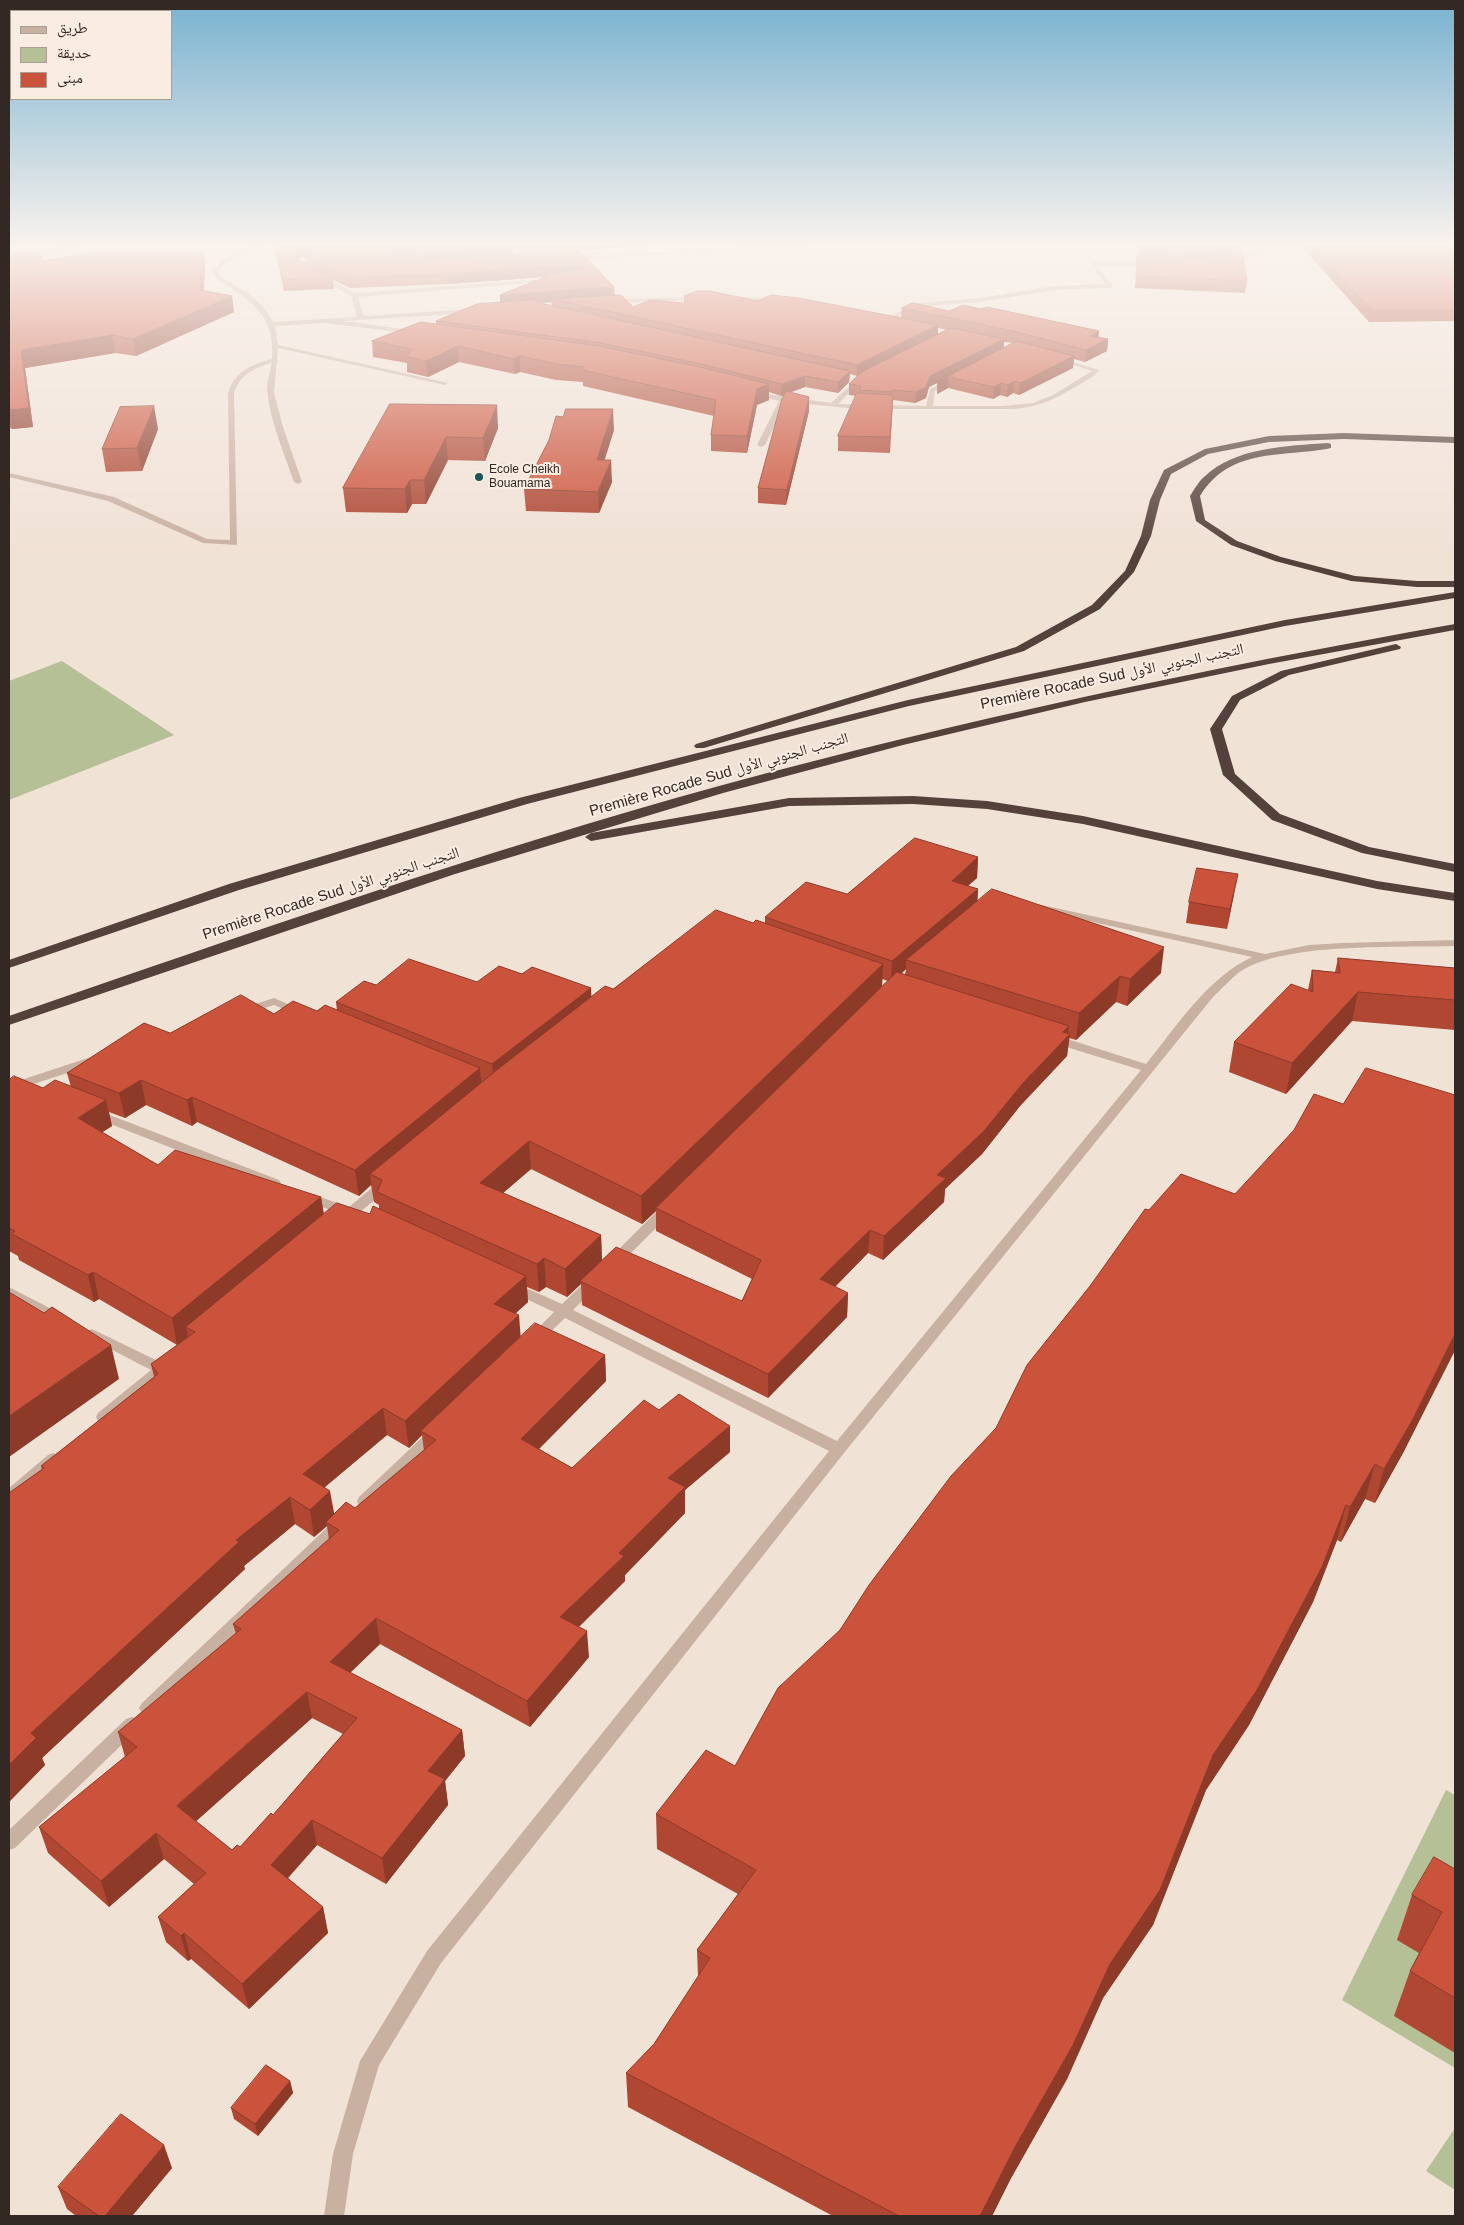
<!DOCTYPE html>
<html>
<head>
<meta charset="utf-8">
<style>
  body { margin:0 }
  #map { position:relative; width:1464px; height:2225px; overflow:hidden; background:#f1e2d6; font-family:Arial,"Noto Naskh Arabic",sans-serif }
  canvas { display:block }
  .frame { position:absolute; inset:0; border:10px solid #342825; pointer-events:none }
  .legend { position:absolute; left:10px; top:10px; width:162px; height:90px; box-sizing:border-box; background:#f9ede2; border:1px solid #aa9e96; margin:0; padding:6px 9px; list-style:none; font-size:15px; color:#342825 }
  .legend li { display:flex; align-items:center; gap:10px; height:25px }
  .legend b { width:25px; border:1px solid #aa9e96 }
</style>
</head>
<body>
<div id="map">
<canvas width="1464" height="2225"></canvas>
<div class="frame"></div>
<ul class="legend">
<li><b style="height:6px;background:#c9b1a2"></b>طريق</li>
<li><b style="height:14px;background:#b5c096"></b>حديقة</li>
<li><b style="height:14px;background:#cb533b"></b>مبنى</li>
</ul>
</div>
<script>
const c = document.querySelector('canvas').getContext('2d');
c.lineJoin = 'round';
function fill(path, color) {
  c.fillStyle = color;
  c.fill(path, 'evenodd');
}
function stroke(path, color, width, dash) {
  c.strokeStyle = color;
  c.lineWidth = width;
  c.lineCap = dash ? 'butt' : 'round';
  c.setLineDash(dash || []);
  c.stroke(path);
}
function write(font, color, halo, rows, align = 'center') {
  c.font = font + ' Arial,"Noto Naskh Arabic",sans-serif';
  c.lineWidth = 4;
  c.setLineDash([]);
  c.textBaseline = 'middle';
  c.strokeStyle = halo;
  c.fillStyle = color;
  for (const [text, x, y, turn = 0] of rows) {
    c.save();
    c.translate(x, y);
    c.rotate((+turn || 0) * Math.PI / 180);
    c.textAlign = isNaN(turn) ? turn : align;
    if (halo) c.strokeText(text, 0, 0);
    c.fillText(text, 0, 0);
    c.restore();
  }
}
fill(new Path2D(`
  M62,661l112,74 -165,65v-119z
  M1446,1790l9,5v273l-113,-68z
  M1455,2128v62l-29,-19z`), '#b5c096');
fill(new Path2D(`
  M69,245h8l-49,17 -5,-1z
  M275,358l3,2 -1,1c-19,6 -36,11 -43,32l3,152 -34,-2 -95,-42 -99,-24v-4l105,24 93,42 23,1 -2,-147c7,-23 25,-29 47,-35z`), '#c9b1a2');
fill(new Path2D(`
  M255,245h7l-36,17 -8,10 2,4c19,12 44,24 53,46l84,-5 -6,-21 -57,-31 27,-11 2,3 -21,8 53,28 193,-14 3,2 -193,16 6,19 109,-7 3,2 -3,2 -130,8 76,10 -2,3 -93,-11 -49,3 3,19 170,38 -3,2 -167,-37 -4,45 9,34 19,55 -4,2 -4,-2c-10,-29 -24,-61 -27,-92 0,-10 4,-20 5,-30 4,-46 -22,-59 -56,-82l-4,-6 10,-12z
  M305,245h12l30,6 -3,2z
  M506,245h6l11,13 11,2 -15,1z
  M780,245h30l-242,15 -3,-2z
  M1202,245h120l1,1 -3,2 -48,-1 -43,17 -2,-3 35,-14h-57z
  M1094,262h58l3,2 -3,2h-54l14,20 -3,2 -54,2 -74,12 -63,5 -31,15 -5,-1 35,-18 64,-5 74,-12 50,-2 -14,-20z
  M730,296l45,3 3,2 -3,2 -47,-4z
  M702,297l-2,3 -90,3 -3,-2 3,-2z
  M1055,357l44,13 -4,5c-28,17 -47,31 -81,34h-156l-72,-7 -21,43 -4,2 -4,-2 22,-44 -27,-7v-2l79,11 30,-27 3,2 -26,26 88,2 4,-17 21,-10 3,2 -1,1 -18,9 -2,15h70l30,-3 20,-8 39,-24 -37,-12z
  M1042,905l223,49 44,-9 33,-2 113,-3v6c-55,2 -169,-4 -214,25 -10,7 -19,18 -28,26l-369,456 -403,510 -62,102 -26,89 -9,62h-20l9,-62 27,-93 67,-110 402,-500 -264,-133 -25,24h-10l-2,-3 2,-3 24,-24 -47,-22 -2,-3 2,-3h10l45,20 25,-24h10l2,3 -2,3 -24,24 264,131 304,-371 -91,-28 -2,-3 2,-3h8l88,28c31,-38 60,-85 106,-107l-214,-47 -1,-2z
  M274,998l32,14 -6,4 -26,-11 -30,10 -6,-4 2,-2z
  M94,1056l6,4 -2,3 -89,29v-8z
  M94,1109l185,71 2,3 -2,3h-10l-179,-70 -2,-3z
  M384,1181l7,4 -2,3 -42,35 -5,1 -7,-4 6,-6 -40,-15 -2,-3 7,-4 43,15 30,-25z
  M667,1205l5,1 2,3 -2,3 -53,53h-10l-2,-3 2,-3 53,-53z
  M9,1287l56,29 2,3 -2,3h-10l-46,-24z
  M92,1329l68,33 6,-2 5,1 2,4 -65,56 -5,1 -5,-1 -2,-4 2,-4 53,-43 -64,-33 -2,-3 2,-3z
  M435,1429l5,1 3,4 -3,4 -69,67 -6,2 -6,-2 -2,-4 2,-4 71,-67z
  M53,1453l5,2 3,4 -3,4 -44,37 -5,2v-14l39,-33z
  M340,1519l6,2 2,4 -2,4 -192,184 -6,2 -6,-2 -3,-5 3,-5 192,-182z
  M132,1717l6,2 3,5 -3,5 -123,119 -6,2v-20l117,-111z`), '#c9b1a2');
fill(new Path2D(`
  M1344,433l111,4v6l-111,-4 -75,3 -61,12 -37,20 -11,26 -9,36 -17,36 -34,37 -76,42 -320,97h-8l-2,-2 2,-2 320,-97 76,-42 33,-34 16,-35 9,-36 14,-30 41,-21 64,-13z
  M1328,443l3,1v4c-48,10 -100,-2 -131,48l5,24 32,21 44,16 74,19 62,5h38v6h-38l-66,-6 -76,-20 -44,-16 -35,-24 -6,-25c4,-6 8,-14 14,-19 31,-30 83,-31 124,-34z
  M1455,592v6l-170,28 -376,80 -382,98 -288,86 -230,78v-8l220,-76 290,-86 389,-98 377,-80z
  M1455,624v6l-186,34 -184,38 -182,43 -180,48 -268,81 -446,151v-9c235,-81 470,-164 710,-230 243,-66 488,-118 736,-162z
  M1396,644l5,3 -1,2 -111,26 -49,25 -18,29 13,45 45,40 89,33 86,17v8l-93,-19 -90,-33 -49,-45 -13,-46 22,-33 49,-25z
  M913,796l74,5 96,15 294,65 78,12v8l-78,-12 -294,-65 -96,-15 -74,-5 -124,2 -198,35 -6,-4 6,-4 198,-35z`), '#55413b');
fill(new Path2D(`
  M274,245h50v4l9,-3 -9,-1h187l2,1v9l9,-1 -8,-9h132l-73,6 42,44 18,12 51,-4v-7l73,5 144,17 1,-10 47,3 150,20 -1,7 10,1 -1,12 -22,11 -11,-3 -1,9 -54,27 -6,-2 -6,4 -7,-2 -7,4 -45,-11 -11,6v-11l-8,4 -3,11 -11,5 -22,-3 -3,53 -52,-2v-15l18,-40 -7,-1v-11l9,-9 -1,1 -7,-2 -1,8 -11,11 -33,-6 -15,5 19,19 -23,94 -28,-2v-15l26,-93 -3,1 -12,-4v8l-12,5 -10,48 -36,-2v-16l3,-19 -131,-30v-4l-27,-2 -36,-8 -5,2 -56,-12 -31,15 -21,-5v-9l-34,-6 -1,-16 64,-17v-3l64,-18v-8l44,-18 -96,7 -98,4 -17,-8 1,9 -50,2zM305,257l1,6 -8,-3 2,-2zM551,302l1,4 -14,-3zM938,328l9,2 -9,4zM1004,342l9,1 -9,5z
  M1138,245h103l-1,6 7,30 -2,12 -110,-5z
  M1305,245h150v76l-86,1 -65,-73z
  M9,255l33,6 163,7 -1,22 30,22 -98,44 -21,-3 -90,15 8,59 -21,2 -3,-2z
  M390,404l108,24 -13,33 -37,-1 -22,44h-14l-5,9 -61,-1 -3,-24z
  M158,429l-16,42 -36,1 -4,-23z
  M614,430l-10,30 8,22 -13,31 -73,-2 -2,-22z
  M978,857l-1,21 -9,8 10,3 -1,12 184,72 -34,33 -11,-4 -40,38 -7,-2 -2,18 -47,50 -38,48 -37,35 -1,13 -61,58 -15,-7 -33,34 13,6 -1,24 -79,81 -186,-93 -1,-21 -14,13 -21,-10 -7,5 -12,-5 1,15 -12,11 4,24 85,18 1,26 -67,68 33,19 87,-58 71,16v26l-45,38v23l-60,62v6l-46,46 10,30 -59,70 -150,-83 -30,29 112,57 3,26 -20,25 3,24 -62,79 -69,-39 -29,33 35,29 5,26 -79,76 -58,-50 -3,2 -22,-19 -8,-25 36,-33 -30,-25 -55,48 -61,-54 -9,-26 86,-70 -7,-25 118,-98 -3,-10 96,-84 -2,-14 -13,11 -19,-13 -51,42 1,3 -203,189 3,7 -36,37v-309l33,-23 -1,-4 113,-89 -3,-13 26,-19 -78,-46 -5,3 -75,-42 -1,-4 -9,-5v-171l34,8 28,-1 -4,-14 103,-40 104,-19 63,-4 -1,-8 40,-17 101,-3 45,-8 69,14v9l22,-8 140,-66h12v-6zM906,969l-1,6 -4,-1zM882,979l6,2 -6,6zM146,1105l46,21 5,-4 162,74 12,-11 3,17 5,3v4l-9,5h-46l-3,-17 -163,-32 -56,-33 10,-6 -3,-14 16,6zM531,1169l111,55 14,-13v20l96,48 -10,22 -140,-41 -1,-25 -98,-42zM387,1435l22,13 13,-13 2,16 -69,57 -21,6 -9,-27zM312,1718l31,16 -70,81 -33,32 -8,3 -36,-29z
  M1234,894l-7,35 -41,-6 3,-21z
  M1338,958l117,10v62l-103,-9 -66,73 -57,-22 5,-30 74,-52 4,-20 23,2z
  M1455,1095v255l-7,14 -45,89 -28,50 -10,-4 -24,43 -4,-2 -24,62 -64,123 -43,65 -53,135 -50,73 -36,81 -57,101 -18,36h-159l-205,-109 -2,-34 28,-29 44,-67 -1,-27 41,-56 -81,-45 -1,-35 79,-48 261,-338 94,-142 59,-76 86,-16 108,-90z
  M1455,1869v184l-61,-37 16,-45 9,-18 -22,-13 15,-45z
  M290,2081l3,12 -35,43 -24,-17 -3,-11z
  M172,2168l-40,48h-56l-9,-7 -9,-22z`), '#af4733');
fill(new Path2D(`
  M309,245h15l1,7 -20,3v2l-5,1 -6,4v6l-1,-17 6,-4z
  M573,245h73l-73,6z
  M1239,245h2l-1,10 -56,8 1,-11z
  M513,246v11l-89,6 -1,-11z
  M203,252l2,16 -3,38 -2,-16z
  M582,264l1,10 -135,10 -1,-10z
  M614,287l1,11 -64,1v3l-51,4v-11z
  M232,296l2,16 -98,44 -3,-17z
  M938,325l-1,11 -80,40v-11z
  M1099,331l-1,12 10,-4 -1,12 -22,11 1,-12 4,-14z
  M112,335l3,18 -90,15 8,59 -21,2 -3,-19 12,-60z
  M1004,339l-1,11 -54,27 -1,11 -11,6v-11l-8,4 -3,11 -11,5 1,-11 14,-16z
  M458,346l1,16 -31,15 -2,-16z
  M520,356v16l-5,2 -1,-15z
  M1074,356l-1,12 -54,27 1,-12z
  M850,371l-1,11 -11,11v-11z
  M805,376v11l-24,9 1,-12z
  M1014,381l-1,12 -6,4 1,-12z
  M1001,383l-1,12 -7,4 1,-12z
  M769,384v16l-12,5 -10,48v-17l10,-47z
  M809,397v14l-23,94 1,-15z
  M497,405l1,23 -13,33 -2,-23z
  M154,406l4,23 -16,42 -5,-23z
  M613,409l1,21 -16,51 -1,-21z
  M446,437l2,23 -22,44 -2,-24z
  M611,460l1,22 -13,31 -1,-21z
  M410,480l2,24 -5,9 -2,-24z
  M978,857l-1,21 -27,23 2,-20z
  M1238,874l-11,55 3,-20z
  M978,889l-1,21 -71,50v9l-15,13 1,-21z
  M1164,947l-3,26 -34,33 3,-27z
  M883,964l-1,26 -226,218v3l-14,13 -1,-28z
  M1120,976l-4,26 -40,38 3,-27z
  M591,988l1,20 -98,77 -2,-21z
  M1358,992l-6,29 -66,73 6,-31z
  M1069,1026l-1,9 2,-1 -3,22 -47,50 -38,48 -37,35 -1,13 -61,58 1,-24 179,-204z
  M480,1068l2,26 -112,80 1,11 -12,11 -4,-26z
  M141,1080l5,25 -21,13 -6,-25z
  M192,1097l5,25 -5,4 -5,-26z
  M106,1100l6,26 -28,18 -6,-26z
  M529,1141l2,28 -49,42 -2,-28z
  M321,1197l4,27 -139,103 2,9 -11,9 -5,-27z
  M870,1230l-2,23 -49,50 1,-24z
  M601,1235l1,28 -22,18 1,3 -14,13 -2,-28z
  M544,1258l2,29 -7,5 -2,-28z
  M93,1272l6,27 -5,3 -6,-27z
  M526,1276l2,26 -31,28 -3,-26z
  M848,1293l-1,24 -79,81v-24z
  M519,1315l2,26 -100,90 1,4 -13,13 -4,-27z
  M1455,1334v16l-7,14 -45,89 -28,50 9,-34z
  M111,1345l8,34 -110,78v-41z
  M605,1355l1,26 -83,84 -2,-26z
  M383,1408l4,27 -79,66 -5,-27z
  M730,1426v26l-45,38v23l-60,62v6l-63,62 -2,-26 59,-64 49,-75z
  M1375,1464l-10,35 -24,43 9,-35z
  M330,1491l5,27 -9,4 1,4 -13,11 -4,-27z
  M290,1497l5,27 -51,42 1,3 -203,189 3,7 -36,37v-37l22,-32 205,-193z
  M1346,1505l-9,35 -24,62 -64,123 -43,65 -53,135 -50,73 -36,81 -57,101 -18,36h-12l130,-252 103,-209z
  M376,1618l4,26 -46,44 -4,-26z
  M587,1631l2,26 -59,70 -3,-26z
  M307,1692l5,26 -128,114 -7,-26z
  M462,1730l3,26 -20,25 3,24 -62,79 -4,-26 46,-87z
  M312,1820l5,25 -40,45 -6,-25z
  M156,1833l8,26 -55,48 -8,-26z
  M323,1907l5,26 -79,76 -7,-25z
  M184,1933l7,26 -3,2 -7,-25z
  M290,2081l3,12 -35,43 -3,-12z
  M164,2145l8,23 -40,48h-27z`), '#8e3a29');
const building = new Path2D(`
  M275,245h34l-10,2 -6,4v6l40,21 -50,2z
  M339,245l84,15 157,-9 34,36 -114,8 58,-23 29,-3 -5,-5 -135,10 -98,4 -44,-23z
  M383,245h128l2,1 -90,6z
  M1138,245h101l-13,3 -41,4 -47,-4z
  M1312,245h143v65h-84z
  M1242,251l5,30 -111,-5 1,-21 49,4 42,-4z
  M17,252h22l3,9 57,-9h104l-3,38 32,6 -99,43 -21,-4 -91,15 8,58 -20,2v-155z
  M698,291h12l47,10 14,-6 28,3 139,27 -81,40 -306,-66 70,-4 12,12 17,-7 34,3 4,-3 -4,-4z
  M535,300l1,2 314,69 -12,11 -33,-6 -23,8 -81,-20 -100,-21 -165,-22 41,-17z
  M913,303l36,8 14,-6 18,4 6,-2 112,24 -9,5 18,3 -22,11 -69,-18 -115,-24z
  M421,322l179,24 100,21 69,17 -12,5 -10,47 -36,-1 5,-35 -134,-30 2,-3 -28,-3 -36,-8 -6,3 -56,-13 -32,15 -20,-5 6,-7 -40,-8z
  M951,328l53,11 -74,37 -4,11 -10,5 -23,-2v2l-33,-2 1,-4 -12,-2 13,-12z
  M1017,341l57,15 -54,27 -6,-2 -6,4 -7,-2 -7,4 -45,-10 -12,5z
  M786,391l23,6 -22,93 -29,-2 24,-89z
  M857,393l36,2 -3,42 -52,-1z
  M390,404l107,1 -14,33 -37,-1 -22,43h-14l-5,9 -62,-1z
  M154,406l-17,42 -35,1 18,-42z
  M566,409h47l-16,51h14l-13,32 -74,-3 25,-49 7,-24 7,1z
  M915,838l63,19 -26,24 26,8 -86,72 -127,-44 41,-35 41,12z
  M1197,868l41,6 -8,35 -41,-7z
  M992,889l172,58 -34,32 -10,-3 -41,37 -173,-53z
  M716,910l37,13 3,-3 127,44 -242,232 -112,-55 -49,42 121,52 -36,34 -21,-11 -7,6 -160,-72 5,-12 -12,-6 128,-105 107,-83 8,3z
  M1338,958l117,10v32l-97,-8 -66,71 -58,-21 57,-58 22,8 -1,-22 28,3z
  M409,959l68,23 22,-16 23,8 10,-7 59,21 -99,76 -156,-62 28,-21 12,4z
  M897,972l172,54 -6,6 7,2 -47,49 -39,48 -47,44 9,3 -62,58 -14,-6 -50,49 28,14 -80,81 -188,-93 36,-34 126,54 19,-41 -105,-52z
  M241,995l33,19 19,-13 24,10 8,-6 155,63 -125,102 -163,-73 -5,3 -46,-20 -22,13 -52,-20 77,-50 26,10z
  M1366,1068l89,27v239l-42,85 -29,50 -9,-5 -25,43 -4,-2 -24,62 -65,123 -44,65 -53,135 -50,74 -37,81 -58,102 -35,69h-81l-273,-143 28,-29 56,-86 -13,-8 59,-80 -100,-56 50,-64 29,16 43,-78 62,-58 29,-45 82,-109 45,-48 31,-63 63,-79 55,-77 4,1 32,-36 54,20 59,-64 20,-36 29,10z
  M14,1076l29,12 12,-8 51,20 -28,18 80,47 17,-15 146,47 -149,121 -79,-46 -5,3 -76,-41 3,-3 -6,-3v-148z
  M337,1203l33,11 3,-8 153,70 -32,28 25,11 -114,106 -22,-13 -80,66 27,17 -20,19 -20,-13 -54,43 3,2 -208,191 5,5 -27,27v-272l35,-25 -3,-2 117,-92 -7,-10 44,-32 -9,-5z
  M9,1292l35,21 8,-6 59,38 -102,71z
  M535,1323l70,32 -84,84 51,29 72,-68 15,10 20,-16 51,32 -62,52 17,9 -66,66 5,3 -64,61 27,14 -60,70 -151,-83 -46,44 132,68 -34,41 17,8 -63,79 -70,-38 -41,45 52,42 -81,77 -58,-51 -3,3 -23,-19 48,-44 -50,-40 -55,48 -62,-54 98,-80 -19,-15 123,-103 -8,-5 106,-94 -13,-8 20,-20 9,6 81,-68 -15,-9zM307,1692l50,26 -84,97 -2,-2 -31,34 -3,-2 -5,5 -55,-44z
  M1434,1857l21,12v129l-45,-27 32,-59 -30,-17z
  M266,2065l24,16 -35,43 -24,-16z
  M121,2114l43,31 -59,71h-6l-41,-29z`);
fill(building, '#cb533b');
stroke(building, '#8e3a29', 1);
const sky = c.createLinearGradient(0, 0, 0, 556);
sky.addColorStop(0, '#79b2d0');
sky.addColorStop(0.44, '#f9f2ed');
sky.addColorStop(1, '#f9f2ed00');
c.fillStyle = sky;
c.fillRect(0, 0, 1464, 556);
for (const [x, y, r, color] of [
  [479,477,5,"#195655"]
]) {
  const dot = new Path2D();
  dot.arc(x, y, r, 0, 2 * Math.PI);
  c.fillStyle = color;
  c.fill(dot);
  stroke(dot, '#f9ede2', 2);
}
write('12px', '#342825', '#f9ede2', [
  ["Ecole Cheikh",489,470],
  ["Bouamama",489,484]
], 'left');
write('15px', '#342825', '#f9ede2', [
  ["Première Rocade Sud التجنب الجنوبي الأول",1112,677,-12],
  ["Première Rocade Sud التجنب الجنوبي الأول",719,775,-16],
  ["Première Rocade Sud التجنب الجنوبي الأول",331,894,-18]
]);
</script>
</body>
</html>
